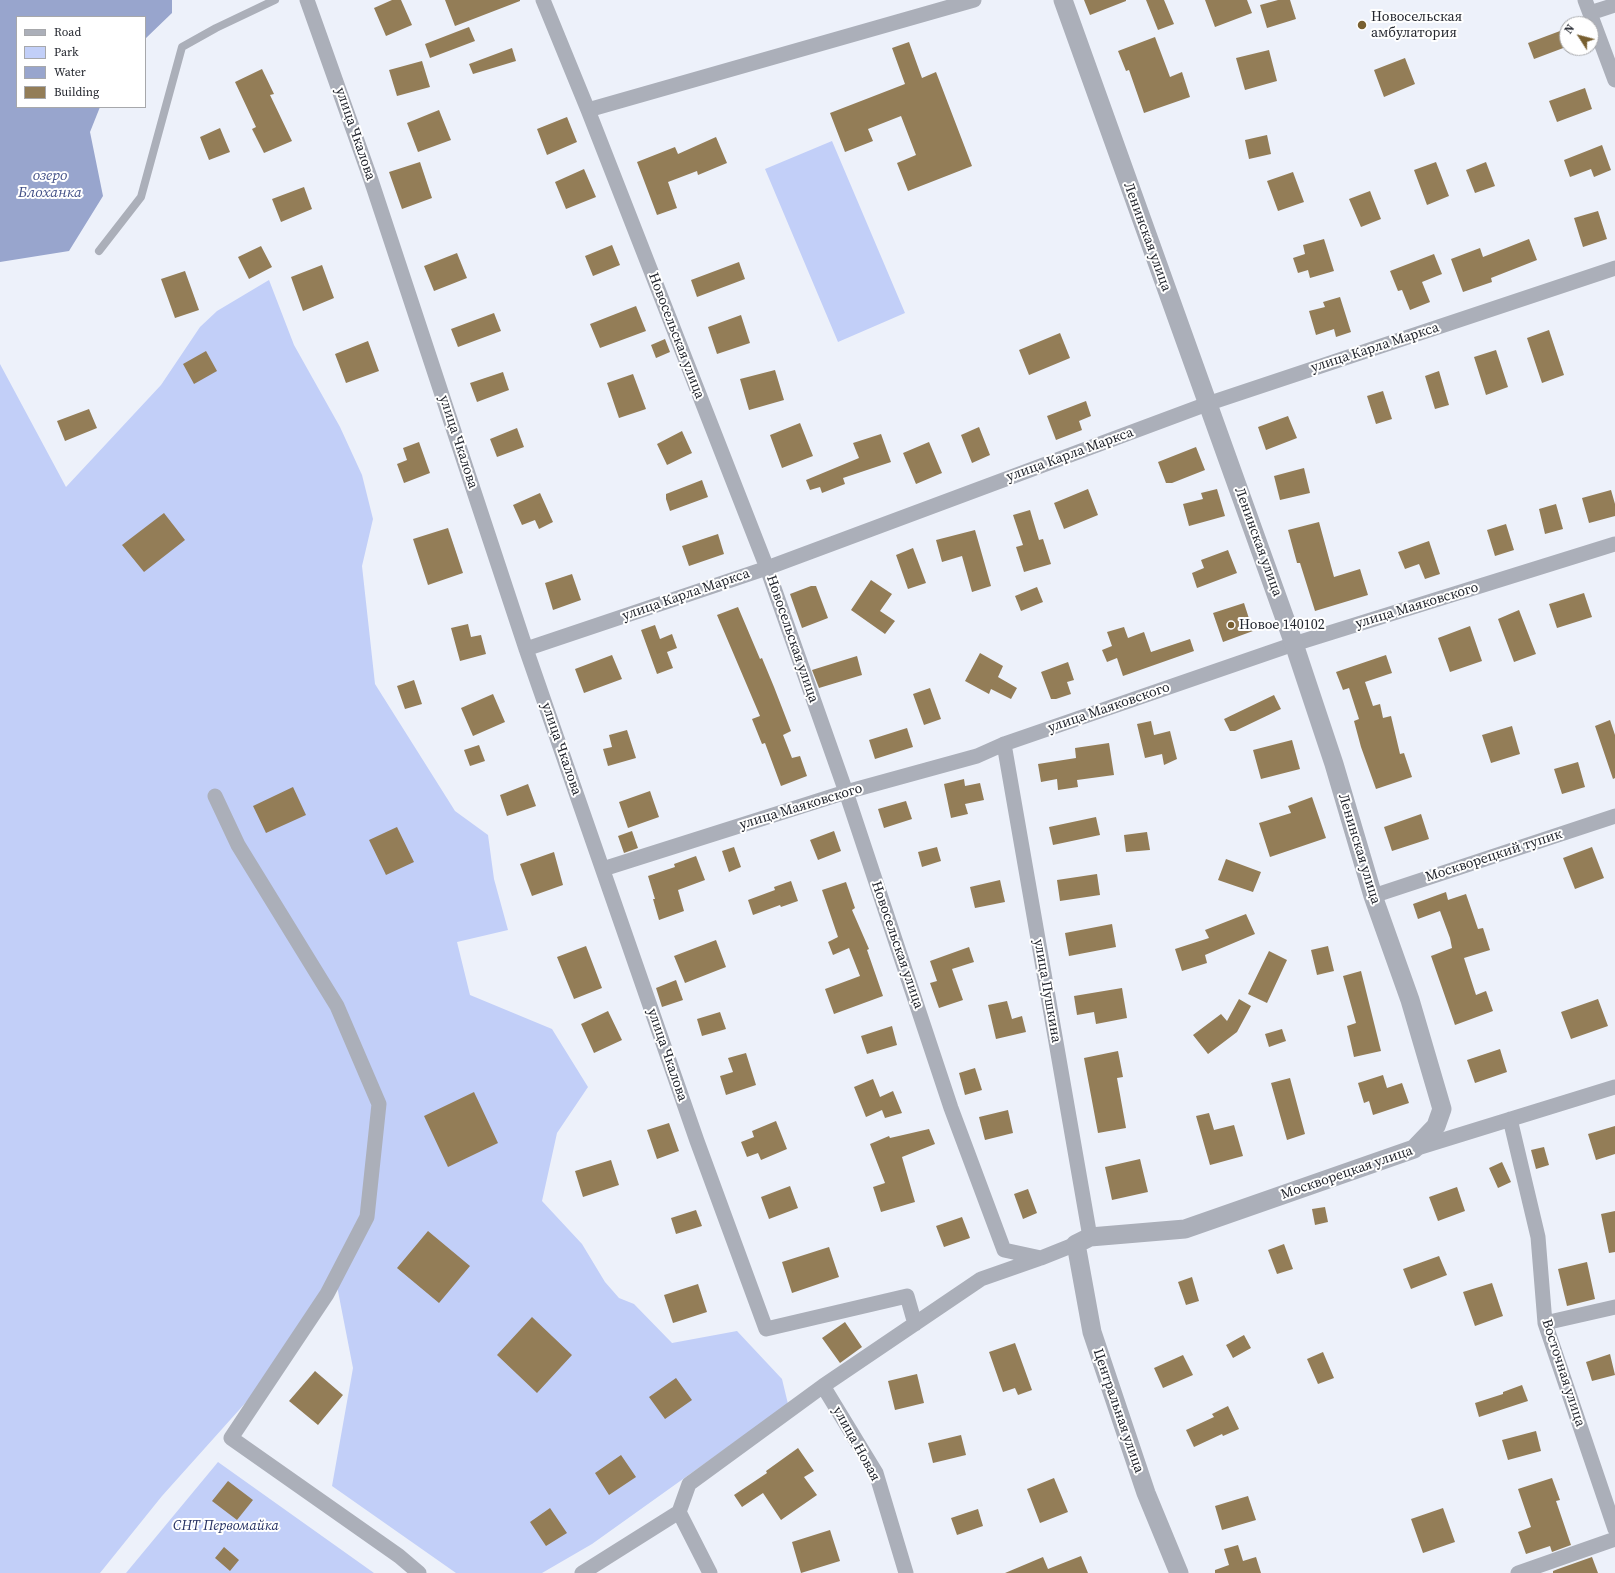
<!DOCTYPE html>
<html>
<head>
<meta charset="utf-8">
<style>
  body { margin:0 }
  #map { position:relative; width:1615px; height:1573px; overflow:hidden; background:#edf1fa; font-family:"Source Serif 4",serif }
  canvas { display:block }
  .legend { position:absolute; left:16px; top:16px; width:130px; height:92px; box-sizing:border-box; background:#fff; border:1px solid #a7a8ab; margin:0; padding:5px 7px; list-style:none; font-size:12px; color:#22252d }
  .legend li { display:flex; align-items:center; gap:8px; height:20px }
  .legend b { width:20px; border:1px solid #a7a8ab }
  .north { position:absolute; left:1559px; top:16px; width:40px; height:40px; box-sizing:border-box; background:#fff; border:1px solid #a7a8ab; border-radius:50%; rotate:306deg; font-size:11px; font-weight:700; line-height:16px; text-align:center; color:#22252d }
  .north::after { content:''; display:block; margin:auto; width:14px; height:18px; background:#785f30; clip-path:polygon(50% 0,100% 100%,50% 72%,0 100%) }
</style>
</head>
<body>
<div id="map">
<canvas width="1615" height="1573"></canvas>
<ul class="legend">
<li><b style="height:5px;background:#abafb9"></b>Road</li>
<li><b style="height:11px;background:#c2cff8"></b>Park</li>
<li><b style="height:11px;background:#98a5cd"></b>Water</li>
<li><b style="height:11px;background:#937d57"></b>Building</li>
</ul>
<div class="north">N</div>
</div>
<script>
const c = document.querySelector('canvas').getContext('2d');
c.lineJoin = 'round';
function fill(path, color) {
  c.fillStyle = color;
  c.fill(path, 'evenodd');
}
function stroke(path, color, width, dash) {
  c.strokeStyle = color;
  c.lineWidth = width;
  c.lineCap = dash ? 'butt' : 'round';
  c.setLineDash(dash || []);
  c.stroke(path);
}
function write(font, color, halo, rows, align = 'center') {
  c.font = font + ' "Source Serif 4",serif';
  c.lineWidth = 4;
  c.setLineDash([]);
  c.textBaseline = 'middle';
  c.strokeStyle = halo;
  c.fillStyle = color;
  for (const [text, x, y, turn = 0] of rows) {
    c.save();
    c.translate(x, y);
    c.rotate((+turn || 0) * Math.PI / 180);
    c.textAlign = isNaN(turn) ? turn : align;
    if (halo) c.strokeText(text, 0, 0);
    c.fillText(text, 0, 0);
    c.restore();
  }
}
fill(new Path2D(`
  M832,141l73,172 -67,29 -73,-173z
  M269,280l25,65 46,82 22,48 11,44 -11,47 13,118 80,127 33,24 6,44 14,51 -51,12 13,53 82,34 36,58 -31,46 -15,68 40,43 23,38 14,16 15,6 38,39 65,-12 45,48 6,25 -196,140 -50,29h-86l-124,-87 21,-118 -16,-82 -72,95 -103,115 -62,77h-100v-1209l66,123 95,-102 39,-58 17,-16z
  M218,1462l156,111h-248z`), '#c2cff8');
fill(new Path2D(`
  M0,0h172v13l-27,26v-22h-128v90h83l-10,25 13,64 -34,55 -69,11z`), '#98a5cd');
fill(new Path2D(`
  M392,0h9l11,25 -26,11 -12,-28z
  M445,0h75v1l-65,25z
  M1084,0h42v1l-36,14z
  M1146,0h18l10,24 -16,6z
  M1205,0h42l5,13 -37,14z
  M1278,0h12l6,19 -29,9 -7,-23z
  M469,27l6,14 -45,17 -5,-14z
  M1560,31l6,16 -32,12 -6,-16z
  M1155,37l15,40 12,-5 8,25 -46,16 -15,-43 -3,1 -8,-20z
  M909,42l13,36 14,-6 36,94 -64,25 -11,-28 19,-8 -15,-39 -33,13 5,12 -28,11 -15,-39 75,-29 -13,-36z
  M512,48l4,13 -43,13 -4,-10z
  M1269,50l8,31 -32,9 -9,-32z
  M1405,58l10,26 -31,13 -10,-27z
  M422,61l8,26 -33,9 -8,-26z
  M262,69l12,25 -4,1 22,46 -28,12 -12,-24 4,-2 -21,-45z
  M1585,88l7,21 -35,13 -8,-21z
  M439,110l12,30 -33,12 -11,-29z
  M567,117l10,25 -30,13 -10,-26z
  M220,128l10,24 -21,8 -9,-23z
  M1267,135l4,19 -22,5 -4,-19z
  M716,137l11,26 -29,12 -1,-4 -29,11 9,26 -20,7 -20,-53 38,-15 3,7z
  M1602,145l9,25 -17,7 -3,-8 -21,8 -6,-17z
  M420,162l12,36 -30,11 -13,-37z
  M1436,162l13,34 -22,9 -13,-35z
  M1486,162l9,24 -20,7 -9,-23z
  M584,169l12,28 -30,12 -11,-27z
  M1293,172l11,30 -26,9 -11,-30z
  M304,187l8,22 -31,13 -9,-23z
  M1370,191l11,28 -20,8 -12,-28z
  M1598,211l9,28 -24,8 -9,-29z
  M1324,239l10,32 -24,7 -2,-8 -10,3 -5,-15 12,-4 -2,-9z
  M1529,239l8,21 -46,18 1,4 -29,10 -12,-33 29,-11 3,9z
  M612,245l8,20 -27,11 -8,-20z
  M261,246l11,21 -23,12 -11,-22z
  M457,253l10,25 -33,13 -10,-25z
  M1434,254l8,20 -20,8 8,20 -20,8 -8,-20 -4,1 -8,-20z
  M739,262l6,17 -48,18 -6,-17z
  M322,265l12,33 -31,13 -12,-34z
  M185,271l14,39 -24,8 -14,-39z
  M1340,297l11,35 -15,5 -2,-8 -18,6 -7,-24 16,-4 -2,-5z
  M636,306l10,25 -46,17 -10,-24z
  M494,313l7,18 -43,16 -7,-18z
  M741,315l9,28 -33,11 -9,-27z
  M1549,330l15,45 -22,8 -15,-45z
  M1060,333l10,25 -41,17 -10,-25z
  M665,339l5,13 -14,6 -5,-13z
  M368,341l11,30 -33,12 -11,-29z
  M1496,350l12,37 -22,8 -12,-38z
  M206,351l11,20 -23,13 -11,-20z
  M775,370l9,30 -35,10 -9,-31z
  M1439,371l10,34 -14,4 -10,-33z
  M503,372l6,18 -32,12 -7,-19z
  M633,374l13,35 -27,9 -12,-35z
  M1383,391l9,28 -16,5 -9,-28z
  M1086,401l5,15 -12,5 3,9 -26,10 -9,-24z
  M89,409l8,19 -32,13 -8,-20z
  M1288,416l9,22 -31,12 -8,-23z
  M800,423l13,33 -31,12 -12,-33z
  M979,427l11,28 -18,8 -11,-28z
  M517,428l7,19 -27,10 -7,-18z
  M682,431l10,22 -25,12 -10,-21z
  M881,434l10,28 -48,16 2,6 -23,9 -2,-6 -10,3 -4,-10 53,-22 -6,-15z
  M419,442l11,31 -26,10 -7,-19 10,-4 -4,-12z
  M929,442l13,31 -26,11 -13,-31z
  M1196,447l9,23 -33,13h-6l-8,-21z
  M1304,468l6,25 -30,7 -6,-24z
  M702,480l6,17 -38,14 -4,-12v-5z
  M1088,489l10,26 -34,14 -10,-26z
  M1217,489l8,27 -36,10 -6,-22 20,-5 -2,-6z
  M1611,490l4,14v12l-26,7 -7,-25z
  M540,493l13,29 -14,7 -4,-9 -13,5 -9,-20z
  M1556,504l7,25 -18,5 -6,-25z
  M1030,510l9,30 4,-1 8,25 -27,8 -8,-25 7,-2 -10,-30z
  M164,513l21,27 -41,32 -22,-27z
  M1319,522l15,55 26,-8 8,26 -53,16 -15,-48h-3l-9,-33z
  M1506,524l8,26 -19,6 -8,-26z
  M448,528l15,45 -35,12 -15,-46z
  M975,530l16,56 -19,6 -10,-36 -20,6 -6,-22z
  M718,534l6,20 -35,12 -7,-20z
  M1429,541l11,33 -15,5 -6,-15 -14,5 -7,-17z
  M913,548l13,35 -18,6 -12,-34z
  M1228,550l9,23 -40,15 -5,-15 12,-5 -3,-8z
  M572,574l9,26 -28,10 -8,-27z
  M871,580l21,14 -12,17 15,10 -10,13 -34,-24z
  M811,586h5l12,32 -26,10 -12,-34z
  M1037,587l6,15 -22,9 -6,-15z
  M1584,593l8,24 -35,11 -8,-24z
  M1244,603l9,28 -30,11 -10,-29z
  M738,607l22,52 2,-1 12,29 17,44 -8,4 9,23 8,-2 7,20 -26,10 -16,-43 -3,1 -10,-25 8,-3 -43,-101z
  M1519,610l17,44 -22,8 -16,-43z
  M468,624l3,13 10,-2 5,19 -26,7 -9,-33z
  M655,625l5,14 12,-5 5,14 -10,4 6,16 -16,6 -16,-44z
  M1470,626l12,35 -32,11 -12,-34z
  M1124,627l4,11 16,-6 7,20 39,-13 4,12 -71,25 -6,-18 -10,4 -5,-12 10,-4 -5,-14z
  M980,653l23,13 -5,11 19,11 -6,11 -20,-10 -2,5 -24,-13z
  M612,655l10,24 -38,14 -9,-24z
  M1386,655l6,18 -27,9 8,24 7,-2 3,14 8,-2 9,38 4,-1 8,24 -36,12 -15,-42 -7,-26 5,-2 -10,-31 -6,2 -7,-18z
  M857,656l5,19 -43,13 -7,-18z
  M1068,662l6,18 -7,2 4,12 -15,5h-5l-10,-27z
  M414,680l8,24 -17,5 -8,-23z
  M930,688l11,31 -17,6 -11,-31z
  M493,694l12,28 -32,14 -12,-28z
  M1274,695l7,14 -46,22h-5l-6,-12z
  M1610,720l5,15v43l-2,1 -18,-53z
  M1151,721l3,14 16,-4 7,28 -13,6 -2,-11 -17,4 -8,-34z
  M1512,726l8,28 -29,9 -9,-28z
  M907,728l6,19 -38,12 -6,-19z
  M627,730l9,28 -28,8 -5,-17 9,-2 -3,-12z
  M1292,740l8,29 -39,10 -8,-29z
  M1109,743l5,32 -37,5 1,7 -20,3 -1,-11 -16,3 -3,-18 38,-6 -1,-10z
  M479,745l6,16 -15,5 -6,-16z
  M1578,762l7,25 -23,7 -8,-25z
  M964,779l1,7 15,-3 4,17 -19,4 3,10 -17,4 -7,-34z
  M528,784l8,22 -29,10 -7,-21z
  M293,787l13,28 -40,18 -13,-27z
  M650,791l9,26 -31,11 -9,-26z
  M1312,797l14,41 -56,19 -11,-34 32,-10 -3,-7z
  M906,801l6,18 -28,9 -6,-19z
  M1421,814l8,25 -37,12 -8,-24z
  M1096,817l4,18 -47,10 -4,-18z
  M397,827l17,35 -28,13 -17,-35z
  M632,831l6,17 -14,5 -6,-17z
  M834,831l7,20 -23,9 -8,-20z
  M1147,832l3,18 -24,2 -2,-17z
  M734,847l7,20 -12,5 -7,-21z
  M937,847l4,14 -19,6 -4,-15z
  M1592,847l12,31 -29,11 -12,-31z
  M554,852l9,33 -31,11 -12,-32z
  M696,856l9,24 -27,10 6,21 -25,9 -6,-21h2l-7,-23 27,-9 -1,-3z
  M1226,859l35,13 -8,20 -35,-12z
  M1097,874l3,21 -40,6 -3,-21z
  M1000,880l5,22 -30,6 -5,-21z
  M791,881l7,20 -17,6 -1,-2 -27,10 -5,-15 27,-10 -1,-3z
  M846,882l9,26 -3,2 17,39 -2,1 16,46 -49,18 -9,-25 35,-13 -11,-28 -16,7 -5,-13 10,-5 -16,-47z
  M1446,892l2,8 18,-6 12,35 5,-1 7,22 -26,8 12,37 10,-4 7,20 -38,14 -24,-69 21,-8 -2,-10 -10,-27 -22,8 -5,-15z
  M1246,914l9,20 -50,21 2,8 -25,8 -7,-22 34,-11 -4,-8z
  M1112,924l4,23 -47,9 -4,-23z
  M716,940l10,27 -41,16 -11,-27z
  M586,946l16,42 -28,11 -17,-42z
  M1328,946l6,25 -17,4 -6,-25z
  M969,947l5,15 -22,7 11,31 -24,8 -9,-25 7,-2 -7,-20z
  M1269,951l18,9 -20,43 -19,-9z
  M1361,971l20,80 -27,6 -7,-31 9,-3 -13,-47z
  M676,980l7,20 -21,7 -6,-19z
  M1122,988l5,30 -31,6 -2,-12 -17,3 -3,-19z
  M1239,999l12,7 -14,26 -29,22 -15,-19 28,-21 6,7z
  M1598,999l10,27 -37,13 -10,-27z
  M1007,1001l5,18 10,-3 4,16 -30,7 -8,-34z
  M608,1011l14,29 -28,13 -13,-29z
  M720,1012l6,17 -24,7 -5,-17z
  M892,1026l5,19 -30,9 -6,-18z
  M1282,1029l4,12 -17,6 -4,-13z
  M1500,1049l7,23 -32,11 -8,-23z
  M1118,1051l5,26 -6,1 9,50 -28,5 -14,-75z
  M746,1053l10,32 -30,10 -6,-19 13,-4 -5,-14z
  M975,1068l7,22 -17,5 -6,-22z
  M1383,1075l4,13 15,-5 7,20 -36,12 -4,-14 -5,2 -6,-20z
  M1290,1078l15,56 -18,6 -16,-57z
  M873,1079l7,18 13,-6 9,22 -17,5 -3,-8 -16,7 -12,-30z
  M474,1092l24,51 -50,24 -24,-51z
  M1008,1110l5,23 -28,7 -6,-23z
  M1209,1113l5,17 20,-5 9,31 -33,9 -14,-49z
  M776,1121l11,28 -26,11 -3,-7 -11,4 -6,-15 13,-5 -2,-6z
  M669,1123l10,28 -22,8 -10,-29z
  M1615,1126v28l-19,6 -8,-26z
  M929,1129l6,15 -33,13 13,45 -34,10 -8,-25 12,-4 -15,-39 19,-8 1,2z
  M1544,1147l5,18 -13,4 -5,-19z
  M1140,1159l8,33 -36,8 -7,-33z
  M611,1160l8,25 -36,12 -8,-26z
  M1502,1162l9,20 -13,6 -9,-20z
  M790,1186l8,22 -29,11 -8,-22z
  M1457,1187l8,24 -27,10 -9,-24z
  M1028,1189l9,24 -14,6 -9,-25z
  M1325,1207l3,15 -13,3 -3,-16z
  M696,1210l6,16 -26,8 -5,-16z
  M1615,1211v41l-6,1 -8,-39z
  M962,1217l8,21 -26,9 -8,-21z
  M428,1231l42,35 -31,37 -42,-35z
  M1284,1244l9,25 -16,5 -9,-24z
  M829,1247l10,30 -47,16 -10,-31z
  M1439,1256l8,19 -36,14 -8,-20z
  M1587,1262l8,37 -28,7 -9,-37z
  M1192,1277l7,24 -13,4 -8,-23z
  M1492,1283l11,33 -28,10 -12,-34z
  M698,1284l9,28 -34,11 -9,-28z
  M532,1317l40,38 -35,38 -40,-38z
  M845,1322l17,25 -22,16 -18,-25z
  M1244,1335l7,13 -18,10 -7,-13z
  M1015,1343l17,47 -14,5 -3,-7 -12,4 -14,-40z
  M1323,1352l11,26 -16,6 -11,-25z
  M1610,1354l5,21 -23,6 -6,-19z
  M1183,1355l10,20 -30,13 -9,-20z
  M315,1371l28,24 -25,30 -29,-24z
  M917,1374l7,29 -29,7 -7,-29z
  M676,1378l16,22 -27,19 -16,-22z
  M1522,1385l6,16 -49,16 -4,-14 28,-9v-2z
  M1228,1406l11,23 -16,7 -1,-2 -28,13 -8,-17 28,-13 -2,-3z
  M1536,1431l5,20 -33,9 -6,-20z
  M961,1435l5,20 -33,8 -5,-20z
  M798,1448l16,23 -10,6 13,18 -36,25 -18,-27 -21,14 -8,-12 33,-22 -1,-2z
  M621,1455l15,22 -27,18 -14,-22z
  M1054,1478l14,34 -28,11 -13,-34z
  M1552,1478l8,22 -4,1 15,44 -19,7 -2,-6 -24,8 -8,-22 13,-5 -13,-38z
  M228,1481l25,19 -16,20 -25,-19z
  M1248,1496l8,24 -34,10 -7,-24z
  M550,1508l17,25 -21,13 -16,-24z
  M1443,1508l12,34 -32,11 -12,-34z
  M978,1509l5,17 -26,9 -6,-17z
  M830,1530l10,31 -39,12 -9,-31z
  M1238,1545l5,16 13,-4 5,16h-46v-3l14,-5 -5,-16z
  M224,1547l15,13 -9,11 -15,-13z
  M1081,1556l7,17h-83l38,-16 5,12z
  M1592,1557l6,16h-45v-2l5,-2z`), '#937d57');
stroke(new Path2D(`
  M99,251l42,-54 41,-150 34,-19 59,-28`), '#abafb9', 8);
stroke(new Path2D(`
  M307,0l64,180 155,469 171,492 69,188 141,-33 8,28
  M543,0l45,110 179,458 79,224 105,316 53,142 37,8
  M1585,0l30,80
  M1590,13l25,-8
  M588,110l386,-110
  M526,649l241,-81 440,-164 408,-136
  M1004,744l86,493
  M215,796l23,49 99,161 42,98 -12,113 -40,77 -96,144 168,118 20,17
  M603,869l243,-77 131,-36 27,-12 290,-100 321,-100
  M1373,896l242,-80
  M1510,1119l28,118 7,86 70,206
  M1414,1149l201,-62
  M1545,1323l70,-16
  M823,1386l53,87 30,100
  M679,1512l31,61
  M582,1573l97,-61 10,-28 134,-98 158,-107 60,-21 35,-14
  M1518,1573l97,-34`), '#abafb9', 15);
stroke(new Path2D(`
  M1063,0l231,644 40,120 39,132 37,104 32,109 -6,17 -22,23 -229,80 -95,8 -14,7 16,88 54,161 33,80`), '#abafb9', 19);
for (const [x, y, r, color] of [
  [1362,25,5,"#785f30"],
  [1231,625,4,"#785f30"]
]) {
  const dot = new Path2D();
  dot.arc(x, y, r, 0, 2 * Math.PI);
  c.fillStyle = color;
  c.fill(dot);
  stroke(dot, '#fff', 1.5);
}
write('14px', '#22252d', '#fff', [
  ["Новосельская",1371,17],
  ["амбулатория",1371,33],
  ["Новое 140102",1239,625]
], 'left');
write('14px', '#22252d', '#fff', [
  ["улица Чкалова",355,134,71],
  ["Ленинская улица",1147,237,70],
  ["Новосельская улица",676,336,69],
  ["улица Карла Маркса",1375,348,-18],
  ["улица Чкалова",458,442,72],
  ["улица Карла Маркса",1070,455,-20],
  ["Ленинская улица",1258,542,70],
  ["улица Карла Маркса",686,595,-19],
  ["улица Маяковского",1417,606,-17],
  ["Новосельская улица",792,639,71],
  ["улица Маяковского",1109,708,-19],
  ["улица Чкалова",561,749,71],
  ["улица Маяковского",801,807,-17],
  ["Ленинская улица",1359,849,73],
  ["Москворецкий тупик",1494,856,-18],
  ["Новосельская улица",897,945,71],
  ["улица Пушкина",1047,991,80],
  ["улица Чкалова",667,1055,71],
  ["Москворецкая улица",1347,1173,-19],
  ["Восточная улица",1563,1373,72],
  ["Центральная улица",1118,1411,71],
  ["улица Новая",856,1444,61]
]);
write('italic 14px', '#253062', '#fff', [
  ["СНТ Первомайка",226,1526]
]);
write('italic 15px', '#445288', '#fff', [
  ["озеро",50,176],
  ["Блоханка",50,193]
]);
</script>
</body>
</html>
